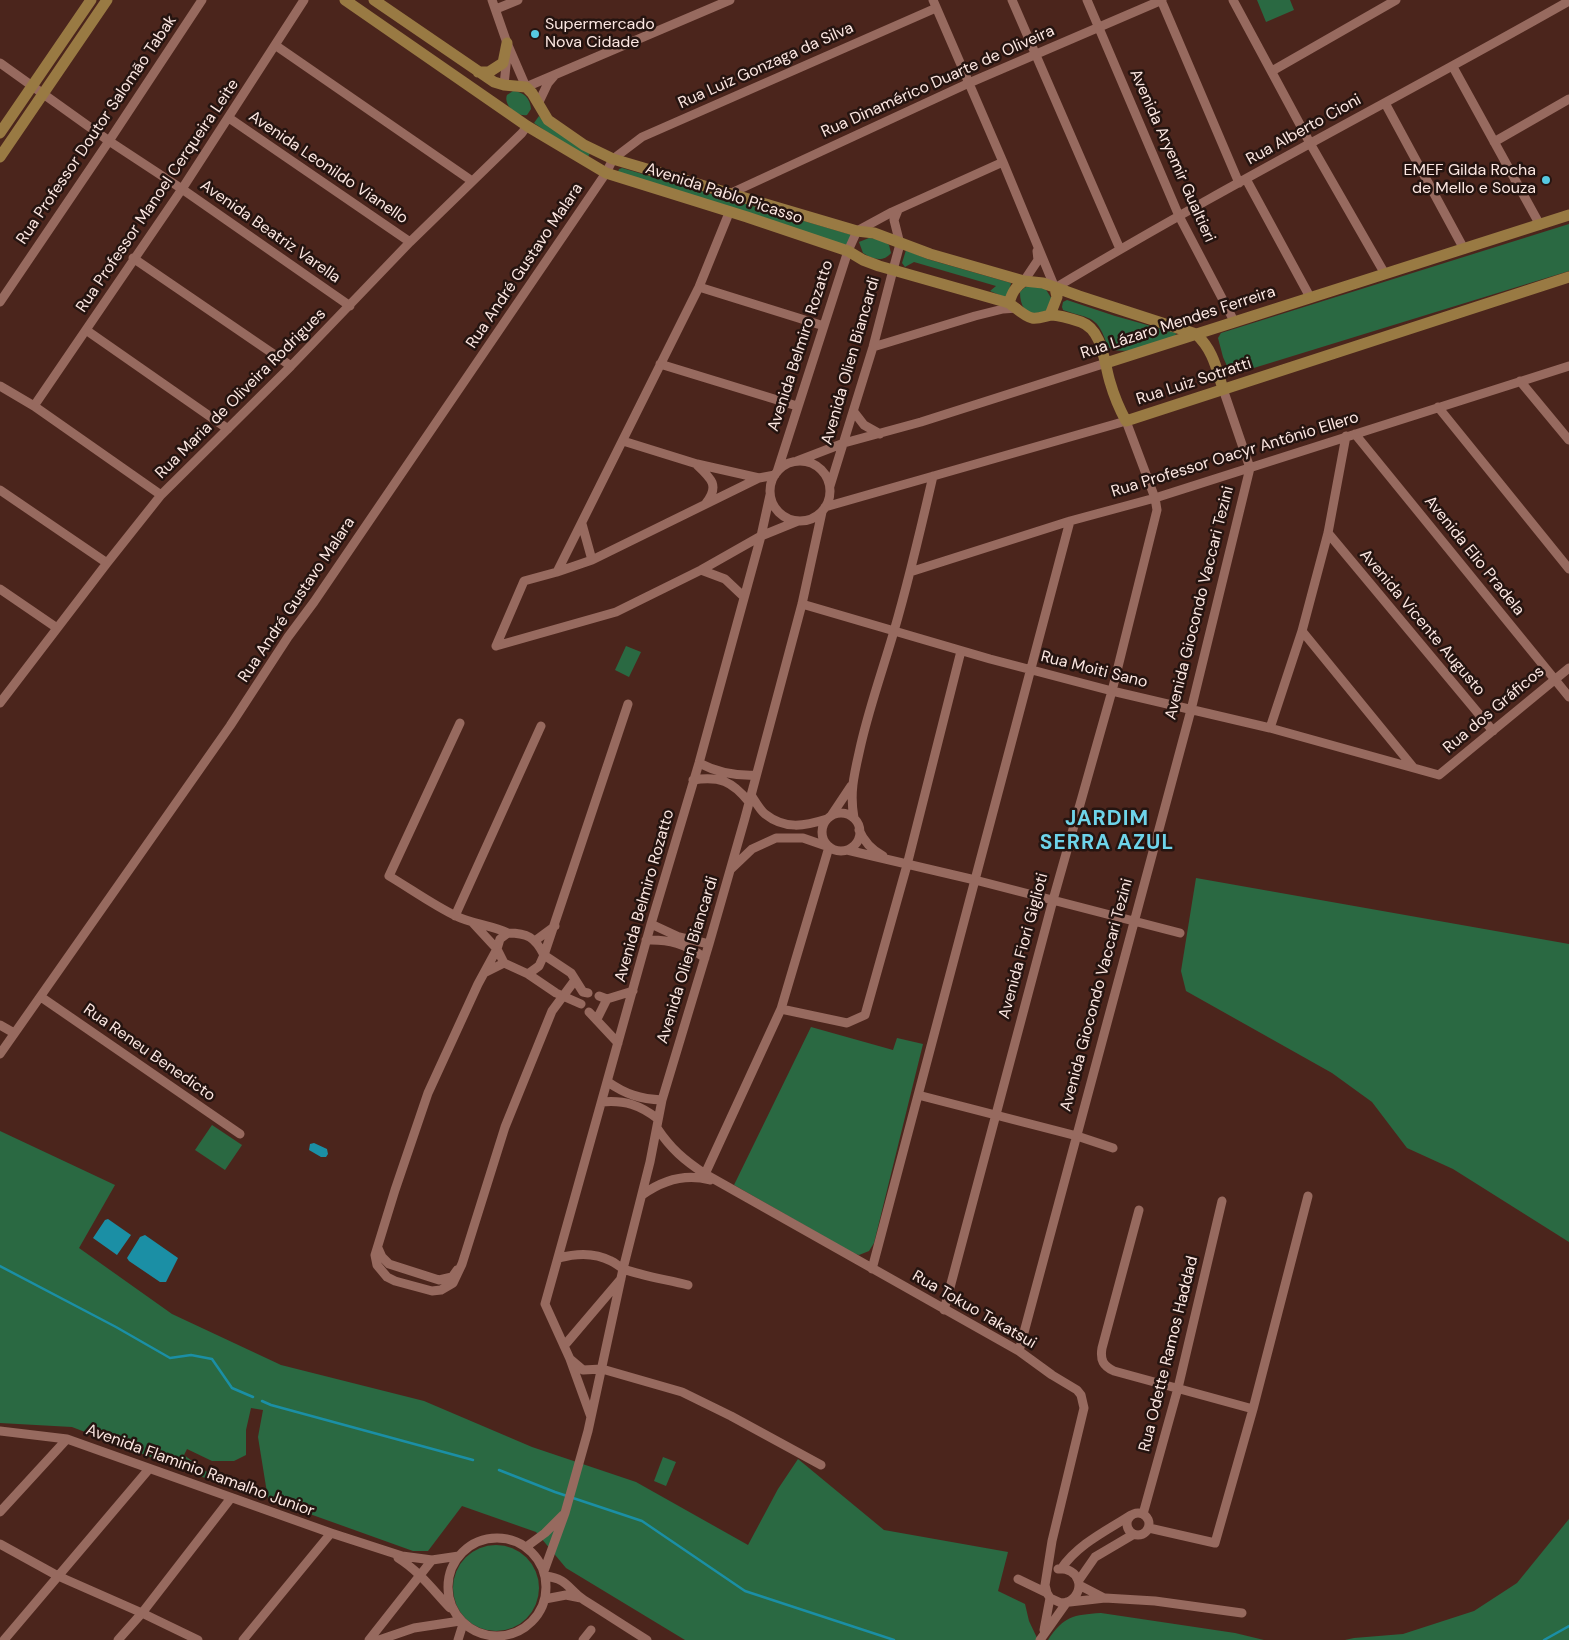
<!DOCTYPE html>
<html>
<head>
<meta charset="utf-8">
<style>
  body { margin:0 }
  canvas { display:block; background:#4b251c }
</style>
</head>
<body>
<canvas width="1569" height="1640"></canvas>
<script>
const c = document.querySelector('canvas').getContext('2d');
c.lineJoin = 'round';
function fill(path, color) {
  c.fillStyle = color;
  c.fill(path, 'evenodd');
}
function stroke(path, color, width, dash) {
  c.strokeStyle = color;
  c.lineWidth = width;
  c.lineCap = dash ? 'butt' : 'round';
  c.setLineDash(dash || []);
  c.stroke(path);
}
function write(font, color, halo, rows, align = 'center') {
  c.font = font + ' "DM Sans",sans-serif';
  c.lineWidth = 5;
  c.setLineDash([]);
  c.textBaseline = 'middle';
  c.strokeStyle = halo;
  c.fillStyle = color;
  for (const [text, x, y, turn = 0] of rows) {
    c.save();
    c.translate(x, y);
    c.rotate((+turn || 0) * Math.PI / 180);
    c.textAlign = isNaN(turn) ? turn : align;
    if (halo) c.strokeText(text, 0, 0);
    c.fillText(text, 0, 0);
    c.restore();
  }
}
fill(new Path2D(`
  M1257,0h33l4,10 -28,12z
  M513,91c11,1 17,7 18,18l-4,6c-10,2 -24,-10 -20,-20z
  M539,116l5,6 46,31 -2,4 -18,-9 -36,-25z
  M622,168l230,67 -5,11 -229,-74 1,-3z
  M1569,224v47l-338,104 -8,-18 -5,-19 3,-5z
  M869,238l11,1 9,6 2,8c-8,10 -19,6 -28,0l-4,-11z
  M906,250l21,9 84,24 -4,15 -17,-7 6,-5 -82,-24 -9,5 -3,-4z
  M1030,285l15,3 8,13 -3,8c-17,8 -30,5 -30,-17l4,-4z
  M1067,300l48,16 61,17 -1,4c-17,5 -52,21 -67,10 -11,-32 -15,-27 -45,-37l-1,-3 1,-5z
  M626,646l15,6 -12,25 -14,-7z
  M1196,878l373,66v298l-116,-73 -46,-21 -35,-46 -40,-29 -146,-82 -5,-20z
  M811,1027l82,23 4,-12 26,6 -49,199 -5,8 -10,4 -6,-2 -119,-68z
  M212,1125l30,20 -17,25 -30,-20z
  M0,1131l115,54 -36,63 93,66 109,51 143,36 108,46 104,35 112,63 30,-56 20,-30 86,71 124,22 -10,39 27,13 4,17 9,19h-353l-119,-72 -30,-36 -74,-26 -34,45h-15l-145,-52 -10,-62 5,-27 -12,-2 -5,22v25l-12,6h-22l-25,-12 -3,6 42,31 -154,-59 -72,-4z
  M663,1457l13,5 -10,24 -12,-5z
  M1569,1519v121h-224l9,-2 49,-4 71,-23 43,-28z
  M453 1588a43 43 0 1 1 86 0a43 43 0 1 1-86 0Z
  M1101,1613l134,20 29,7h-216c16,-24 25,-25 53,-27z`), '#2a6942');
fill(new Path2D(`
  M314,1143l13,6 1,5 -2,3h-5l-12,-7 1,-6z
  M108,1219l23,16 -14,20 -24,-17 12,-18z
  M145,1235l33,23 -12,24h-6l-31,-21 -2,-3 13,-21z`), '#1b8fa5');
stroke(new Path2D(`
  M0,1266l116,61 54,31 21,-3 21,4 20,29 21,9
  M262,1401l9,4 202,55
  M499,1470l56,22 87,29 103,70 149,49
  M1544,1640l25,-14`), '#1b8fa5', 2.5);
stroke(new Path2D(`
  M492,0l15,43 19,44 204,-87
  M933,0l70,162 52,126c168,-101 343,-190 514,-287
  M1012,0l108,249
  M1087,0l92,216 55,105
  M1161,0l78,183
  M1233,0l78,145 74,129
  M496,9l22,-9
  M275,45l197,136
  M0,63l109,78 73,48 168,117
  M1453,67l87,158
  M1272,71l124,-71
  M504,85l3,-29
  M1385,103l79,146
  M538,104l10,-21 6,-7
  M229,118l181,124
  M1494,142l75,-43
  M1246,179l64,118
  M729,194l240,-111 193,-83
  M133,258l158,108
  M1024,281l14,-21 -1,-9
  M699,287l125,39
  M0,302l109,-161 93,-141
  M86,330l142,99
  M873,347l102,-31 28,-7 14,-1
  M660,364l137,42
  M1520,381l49,59
  M0,386l34,20 127,89
  M34,406l148,-217 122,-189
  M1438,407l131,162
  M854,412l10,13 16,9
  M1355,434l214,263
  M623,441l74,23 62,14
  M797,461l47,-18 77,-21 185,-59
  M770 491a30 30 0 1 1 60 0a30 30 0 1 1-60 0Z
  M697,465c14,13 23,21 9,38
  M777,472l71,-221 9,-20 35,-19 111,-50
  M830,486l43,-139 20,-77 7,-26 -6,-24 4,-10
  M0,490l107,73
  M825,507l301,-86 29,77 2,12 -45,181 -59,209 -109,410
  M582,524l10,36
  M1328,533l165,198
  M701,570l24,9 18,17
  M557,572l142,-285 30,-74
  M910,572l160,-51 85,-23 414,-132
  M0,589l57,39
  M802,604l188,55 122,32 158,37 169,47 130,-107
  M1302,631l111,136
  M496,646l28,-65 33,-9 35,-12 167,-82 16,-3
  M496,646l120,-34 85,-42 60,-34 37,-15
  M0,703l107,-140 54,-68 130,-129 119,-124 112,-109 5,-7
  M460,723l-71,153c22,13 44,29 67,40 16,8 35,9 52,17
  M1270,728l32,-97 26,-98 18,-97
  M699,763c19,10 36,13 57,12
  M693,780c27,-4 39,1 56,22
  M751,795c4,6 9,15 14,19 20,16 40,12 62,5
  M822 832a19 19 0 1 1 38 0a19 19 0 1 1-38 0Z
  M831,816l20,-30
  M854,818c-5,-27 1,-47 7,-74 9,-39 22,-75 33,-113 15,-51 27,-103 39,-155
  M859,830c5,12 13,20 24,26
  M847,850l128,30 205,53
  M455,916l86,-190
  M473,923l24,26 7,14 24,11 11,-8 5,-11c-9,-18 -17,-22 -36,-22l-8,6 -3,10 -19,35 -50,109 -33,97 -20,65 2,10 10,12 8,4 37,10 9,-1 12,-7 9,-19 43,-137 47,-116 23,-31
  M651,924l28,13 30,7
  M536,940l19,-14
  M646,940c23,-1 40,4 59,18
  M484,973l20,-10
  M528,974l28,19 25,11
  M588,993l-5,-1 -12,-19 -27,-18 84,-251
  M599,996l8,3 26,-8
  M41,997l199,137
  M781,1009l66,14 18,-8 42,-150 54,-214
  M589,1012l29,31
  M597,1019l10,-20
  M0,1025l14,8
  M0,1054l230,-328 58,-89 26,-35 292,-429 7,-14 29,-22 294,-129
  M608,1082c17,12 32,17 54,18
  M918,1095l159,41 36,12
  M602,1102c23,-2 38,3 56,17
  M657,1128c14,21 27,32 48,46l314,177 33,24 25,15 4,5 3,13 -32,133 -7,44 2,8
  M705,1174l76,-165 48,-162 -26,-9h-27l-24,11 -21,20
  M642,1195c21,-15 43,-22 68,-15
  M1139,1210l-37,138c-2,12 1,18 12,23l139,38
  M378,1248l4,9 7,7 50,16 13,-3 5,-7
  M559,1258c18,-5 35,-6 52,3 5,2 8,6 13,8 17,7 45,11 64,16
  M872,1269l198,-748
  M564,1346l57,-67
  M1019,1351l172,-641 59,-242 -27,-79
  M570,1359l13,11 19,-1 80,23 49,24 90,49
  M591,1417l-21,-58 -25,-55 106,-380 48,-161 62,-227 9,-41
  M0,1431l67,8 264,94 71,23 30,4 27,-4
  M0,1512l67,-73
  M1127 1524a11 11 0 1 1 22 0a11 11 0 1 1-22 0Z
  M1143,1514l35,-126 44,-187
  M1149,1528l66,15 38,-134 55,-213
  M448 1587a49 49 0 1 1 98 0a49 49 0 1 1-98 0Z
  M0,1544l58,32 84,37 56,27
  M526,1547l19,-14 18,-18
  M398,1558c21,13 35,32 52,50
  M1058,1569c20,-2 29,20 12,32
  M1061,1569c17,-25 45,-38 70,-54
  M544,1571l21,-58 23,-82 35,-162 27,-107 12,-62 47,-156 36,-126 57,-214 20,-92
  M545,1576c24,3 22,13 39,24 21,13 42,27 63,40
  M1018,1579l29,14 3,5 11,5 44,-5 50,3 87,12
  M1079,1580l16,-23 39,-23
  M1079,1585l25,13
  M545,1599l21,-4 15,3
  M1044,1630l6,-32
  M4,1640l145,-171
  M118,1640l24,-27 89,-115
  M243,1640l88,-107
  M369,1640l63,-80
  M379,1640l35,-12 46,-7
  M458,1640l5,-16
  M583,1640l8,-10
  M1040,1640l27,-38`), '#976a5f', 9);
stroke(new Path2D(`
  M345,0l182,126 79,47 141,44 101,34 15,9 16,6 130,37c7,5 15,13 23,15 7,1 13,-2 19,-3 9,0 21,4 30,7 22,8 23,41 29,60 4,14 9,26 16,39l443,-144
  M374,0l120,82 10,3 22,2 6,6 16,27 36,25 29,14 244,72 17,2 56,21 94,27 19,2 36,13 117,38c17,16 20,33 27,55
  M478,72h11l14,-9 4,-20
  M0,133l91,-133
  M0,157l107,-157
  M1009,303c3,-10 6,-16 15,-22
  M1050,315l7,-18 -2,-9
  M1106,363l463,-148`), '#997a43', 11);
for (const [x, y, r, color] of [
  [535,34,5,"#56c9e1"],
  [1546,180,5,"#56c9e1"]
]) {
  const dot = new Path2D();
  dot.arc(x, y, r, 0, 2 * Math.PI);
  c.fillStyle = color;
  c.fill(dot);
  stroke(dot, '#251410', 2);
}
write('16px', '#fce7e2', '#251410', [
  ["Supermercado",545,25],
  ["Nova Cidade",545,43],
  ["EMEF Gilda Rocha",1536,171,"right"],
  ["de Mello e Souza",1536,189,"right"]
], 'left');
write('16px', '#fce7e2', '#251410', [
  ["Rua Luiz Gonzaga da Silva",766,66,-24],
  ["Rua Dinamérico Duarte de Oliveira",938,82,-24],
  ["Rua Professor Doutor Salomão Tabak",97,130,-56],
  ["Rua Alberto Cioni",1304,130,-29],
  ["Avenida Aryemir Gualtieri",1172,156,66],
  ["Avenida Leonildo Vianello",328,168,34],
  ["Avenida Pablo Picasso",724,194,18],
  ["Rua Professor Manoel Cerqueira Leite",158,196,-56],
  ["Avenida Beatriz Varella",270,232,35],
  ["Rua André Gustavo Malara",525,266,-56],
  ["Rua Lázaro Mendes Ferreira",1178,323,-18],
  ["Avenida Belmiro Rozatto",801,346,-72],
  ["Avenida Olien Biancardi",851,361,-74],
  ["Rua Luiz Sotratti",1194,382,-18],
  ["Rua Maria de Oliveira Rodrigues",241,394,-45],
  ["Rua Professor Oacyr Antônio Ellero",1235,455,-17],
  ["Avenida Elio Pradela",1474,556,51],
  ["Rua André Gustavo Malara",297,600,-56],
  ["Avenida Giocondo Vaccari Tezini",1200,603,-76],
  ["Avenida Vicente Augusto",1422,623,50],
  ["Rua Moiti Sano",1094,670,14],
  ["Rua dos Gráficos",1494,710,-40],
  ["Avenida Belmiro Rozatto",645,896,-74],
  ["Avenida Fiori Giglioti",1024,946,-75],
  ["Avenida Olien Biancardi",688,960,-73],
  ["Avenida Giocondo Vaccari Tezini",1097,995,-75],
  ["Rua Reneu Benedicto",149,1053,35],
  ["Rua Tokuo Takatsui",974,1310,30],
  ["Rua Odette Ramos Haddad",1169,1354,-76],
  ["Avenida Flaminio Ramalho Junior",200,1471,20]
]);
c.letterSpacing = '1px';
write('bold 21px', '#6ed4ea', '#251410', [
  ["JARDIM",1107,819],
  ["SERRA AZUL",1107,843]
]);
c.letterSpacing = '0px';
</script>
</body>
</html>
